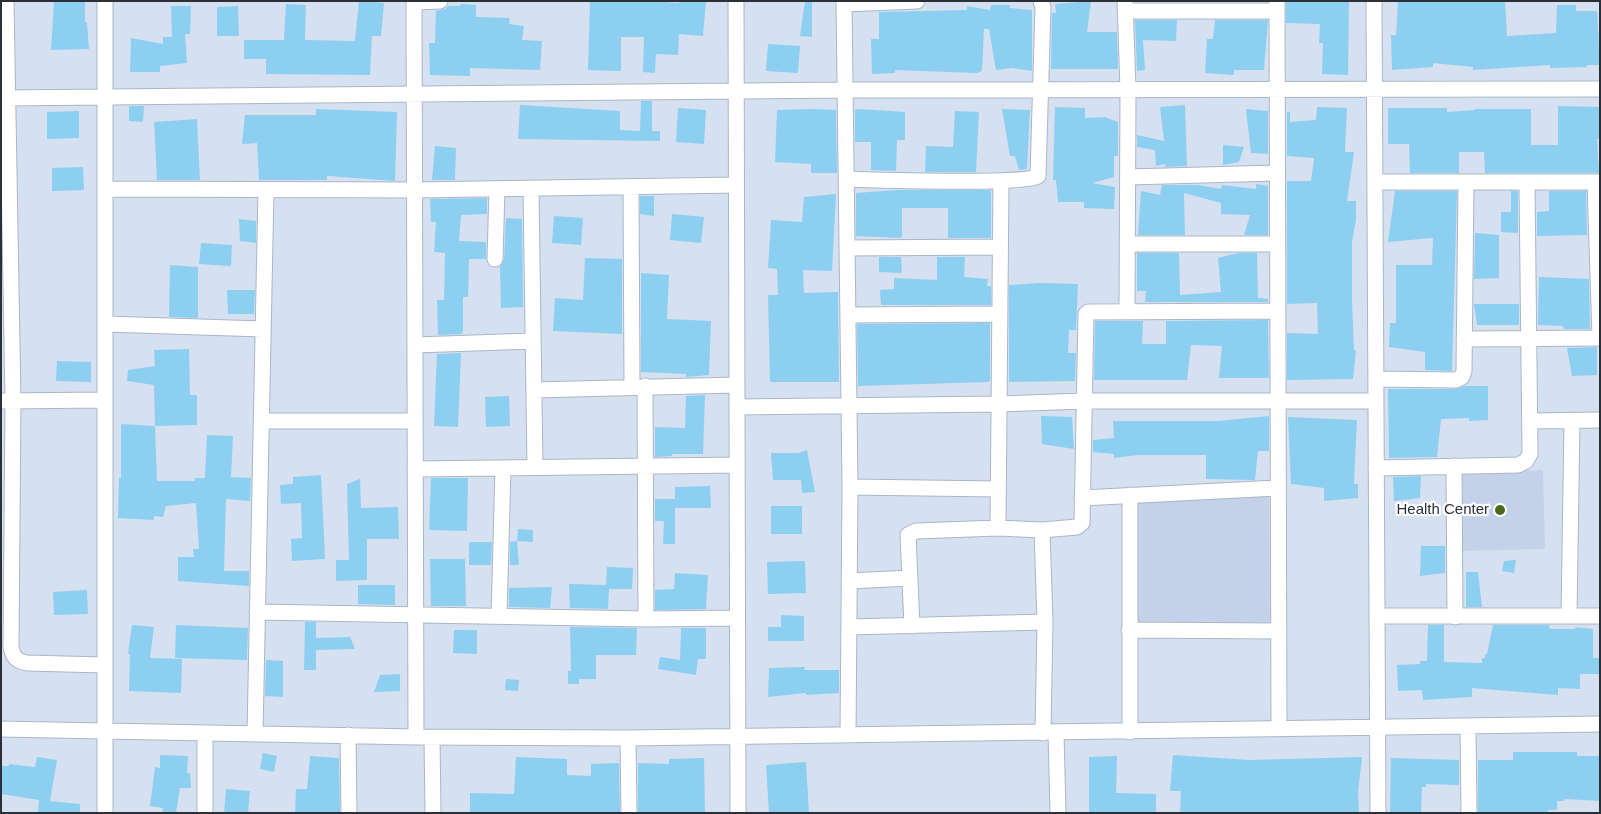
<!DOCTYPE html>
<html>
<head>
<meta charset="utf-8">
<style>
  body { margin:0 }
  #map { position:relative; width:1601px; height:814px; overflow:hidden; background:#d5e0f1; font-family:Arial,sans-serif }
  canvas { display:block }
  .frame { position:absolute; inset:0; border:2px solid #2b3036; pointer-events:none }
</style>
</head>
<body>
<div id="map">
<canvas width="1601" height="814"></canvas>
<div class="frame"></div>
</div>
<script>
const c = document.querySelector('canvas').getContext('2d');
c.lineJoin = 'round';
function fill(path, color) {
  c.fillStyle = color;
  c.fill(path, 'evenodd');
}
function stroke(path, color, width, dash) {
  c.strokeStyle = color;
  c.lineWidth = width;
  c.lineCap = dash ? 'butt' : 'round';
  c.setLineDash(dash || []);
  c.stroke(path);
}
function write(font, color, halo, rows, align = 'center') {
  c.font = font + ' Arial,sans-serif';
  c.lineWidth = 4.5;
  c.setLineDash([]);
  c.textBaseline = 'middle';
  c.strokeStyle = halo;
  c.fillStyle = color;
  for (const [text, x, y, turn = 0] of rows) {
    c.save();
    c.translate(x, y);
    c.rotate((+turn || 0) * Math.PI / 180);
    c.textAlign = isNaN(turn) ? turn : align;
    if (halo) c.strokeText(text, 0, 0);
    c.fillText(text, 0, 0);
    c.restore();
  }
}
fill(new Path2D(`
  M1543,470l2,79 -87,2 -2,-79z
  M1269,494l1,129 -139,1 3,-126z`), '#c3d2e9');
fill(new Path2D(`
  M54,1h31v21h2l2,27 -38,1z
  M359,1l25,2 -3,33h-9l-2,39 -104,-1v-15h-22v-19h40l2,-36 20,1 -1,35 50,1z
  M651,1l28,2 1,-2h26l-3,35 -24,-2 -1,21 -22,-1 -1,19 -12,-1 1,-35h-23v34l-33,-1 2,-68z
  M805,1h7v36l-12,-1z
  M1091,1l-4,31h30l1,37h-67l1,-56h4l-1,-9z
  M1286,1h63l-1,74 -26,-1 1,-31h-4l1,-19 -34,-1z
  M1398,1h107l2,35 49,-3 1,-28h19v6h21l3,54h-13v2l-37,1v-3l-77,5v-3l-40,-4v4l-41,3 -1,-35h5z
  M461,4l15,1v12l34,1 -1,6 15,2 -2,14 20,1 -2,29 -70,-2v8l-40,-1 -1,-32h6l1,-32 9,-2 3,-3h12z
  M991,5h19v3l22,2v61l-20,-3 -16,2 -7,-41h-5l-2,42 -5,2 -82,-3v3l-23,1 -1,-35h8v-27l88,-2v-4l23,4z
  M171,6h20l-1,28h-5l2,29 -27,3v6h-30l1,-34 32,6v-7h9z
  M238,6l1,30h-22v-29z
  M1135,20h42l-1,21 -33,-1 2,30 -8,1z
  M1215,20h53l-4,50h-30v5l-29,-2 2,-34h6z
  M768,44l32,2 -2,27 -32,-2z
  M641,101h11v30h8v10l-142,-2 2,-34 100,6v19l20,1z
  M1185,105l2,61 -22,1 1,-3 -10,2 -1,-16 -18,-3v-12l27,6 -4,-34z
  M129,106h15l-1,16 -14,-1z
  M1558,106l42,1v32h-3l2,34h-114l-1,-21h-25v21h-49l-1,-29h-21v-36h59v4l28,-2v-1h56v36h27z
  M1055,107l30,1v10l20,-1 13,5v34h-4v21l-22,6 23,4 -1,22 -30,-1v-6h-26l-2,-22h-3z
  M1317,107l30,1 -2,44h9l-7,49h9v18l-4,23v59l2,49h2l-3,29 -66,1v-47l31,1 -1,-31 -30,1v-123h24l3,-23 -27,-2v-44h3v10l26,-2z
  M678,108l28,2 -2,34 -28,-2z
  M316,109l81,3 -2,69 -68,-5v4h-68l-2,-37 -15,1 3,-29h71z
  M812,109l24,1 1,63h-26v-9l-36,-2 2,-52z
  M858,109l47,3v28h-8l-1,31 -25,-1v-28h-16v-32z
  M1002,109l28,1 -3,59 -8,1 -4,-14h-5z
  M1246,109l22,2v43l-17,-1z
  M79,111v27l-32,1v-27z
  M955,111l24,1 -3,60h-51l1,-26 27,1z
  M197,119l3,61h-43l-3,-58z
  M1223,145l21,2 -5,15 -16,3z
  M435,146l21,2 -1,32h-23z
  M83,167l1,23 -32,1v-23z
  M1256,184l12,2v49h-24l6,-20 -29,-1v-11l-37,-10 1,42h-47l3,-44 19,4 2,-10h36l23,4 1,-4 34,4z
  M896,190h95v48h-43v-30h-46v29l-2,1 -44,-2v-43z
  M1395,191h62l-5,180 -27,-1v-18l-36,-5 1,-24h6v-58h36l1,-27 -45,4z
  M1511,191h7v42l-17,-1v-20h10z
  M1549,191h37l1,44 -50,1v-24l12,-1z
  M836,194l-4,77 -29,-1 1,23 34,-1 1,90h-69l-2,-87h10l-1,-26 -9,-1 3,-48 31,2 2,-25z
  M640,196h14v20l-14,-2z
  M487,198v16l-26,1 -2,26 27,1v17h-17l-1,38h-5v34l-1,3 -24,1 -1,-35h7l1,-47 -11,-1 2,-30h-5l-1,-23z
  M672,214l32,3 -3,26 -31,-3z
  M554,216l29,2 -2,27 -29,-2z
  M506,218l16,1 1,88 -22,1 -1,-41 4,-8z
  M239,219l17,2v22l-16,-2z
  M1475,233l24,2v43l-25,1z
  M201,243l31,2 -1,21 -32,-2z
  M1137,253h42l1,42 41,-3 -3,-34 20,-5h19l1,45 10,1v3h-123l1,-11h-9z
  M879,257h22l1,16 -23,-1z
  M937,257h28l-1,20 24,2 -1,7h4v19h-110l-1,-15 14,-1v-11l43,2z
  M585,258l37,1v75l-69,-3 2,-33 28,2z
  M170,265l28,2v51l-29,-1z
  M641,273l28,2 -2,44 44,2 -2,54 -23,2v-3l-45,-2z
  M1539,277l50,2 1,50h-26l-1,-3 -25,-1z
  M1041,283l37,1 -2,46h-7l-1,23h8l-1,28 -66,1v-97z
  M227,290h28l-1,24h-26z
  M1474,304h45v21h-42z
  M1268,320l1,58h-50l3,-32 -31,-1 -4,35h-93l1,-59h48l-1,23h24v-23z
  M990,323v58l-3,1 -129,4 -1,-62z
  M1597,347v28l-25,1 -5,-28z
  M189,349l1,46h7v30l-42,1 -1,-41 -27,-4 1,-11 27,-4 -1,-16z
  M461,353l-3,74 -24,-1 3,-72z
  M57,361l34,1v20l-35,-1z
  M1464,386h24v34l-19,1v-3l-28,1 -4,38 -48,1 -1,-69h68z
  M705,395l-2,59h-31v2l-17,1v-30l30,1 1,-32z
  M509,396l1,30 -24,1 -1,-30z
  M1041,416l31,1 2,32 -32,-5z
  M1269,416v35h-11l-3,29 -49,-1v-24h-68l-24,3v-4l-21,-2v-12l21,-2 -1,-17h105z
  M1288,417l69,3 -3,64h4v14l-34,3v-13l-33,-4z
  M121,424l34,2 2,55h38v-3h10l2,-43 26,1 -2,41 20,1 -1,23 -24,-2 -2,72h25v15l-71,-5v-24h16l-1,-8h6l-3,-46 -30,3 -3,11 -9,-1v4l-36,-2 1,-40h2z
  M807,450l8,42 -13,1 -1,-13h-28l-2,-27h28z
  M321,475l4,84 -33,2 -1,-22 11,-1 -1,-35 -20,1 -1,-19 13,-1v-7z
  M1421,476l-1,22 -26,3 -1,-24z
  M431,478h37l-1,53 -38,-1z
  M360,479l1,29 37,-1 1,32h-32v41l-31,1v-21h13l-2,-76z
  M710,486l1,22h-36v36h-12l1,-23h-9v-22h20v-12z
  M771,506h31v28h-31z
  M518,529l15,1v12l-16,-1z
  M517,541l2,24h-9v-23z
  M469,542h23l-1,23h-22z
  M1421,546h24v27l-25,3z
  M430,559h35l1,47h-35z
  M1516,560l-2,13 -12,-2 2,-10z
  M805,561l1,32 -38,1 -1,-32z
  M607,567l26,1 -1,21h-23l-1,20 -38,-1 -1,-24 37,1z
  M1466,572h12l4,35h-16z
  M675,573l33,2 -2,34 -51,1v-20l19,-1z
  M358,585h37v20l-37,-1z
  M552,587l-2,21 -41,-1v-19z
  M87,590l1,24 -34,1 -1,-23z
  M781,615l23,1v25h-36v-14h13z
  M305,622h11v16l34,-1 5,12 -39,1v20h-12z
  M132,625l22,2 -4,31 32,1 -1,34 -52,-2 1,-37h-2z
  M176,625l72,3 -1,32 -72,-2z
  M1428,625h16v37l38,1v-5h3v-4h2l6,-29h56l1,4h26l-1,-2 18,2v29h7v16h-20v15l-22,-1v7l-86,-7v9l-49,3 -1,-10 -24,1 -1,-26 23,-1v-3h7z
  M570,627l67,1 -1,27h-40v24h-17v5h-11v-13h3z
  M681,628h25v31h-8l-2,16 -38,-6 2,-12 20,3z
  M454,630h23v24l-24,-1z
  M266,660l17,1v36l-18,-1z
  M805,667l-1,3h35v23l-33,2v-2l-38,4 1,-29z
  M400,674v17l-26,1 6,-17z
  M506,679l13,1 -1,11 -13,-1z
  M1513,752h64v4h23v45l-35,-2 -1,2h-7v9h-9v3h-70v-53h35z
  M263,753l14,3 -3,16 -14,-3z
  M160,755l28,1 -1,17h3l1,15h-11l-4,25h-14l1,-5 -13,-2 5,-39 5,1z
  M1173,755l76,5 113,-3 -4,35 1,21h-179l1,-22h-11z
  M310,756l29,2 1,55h-45l1,-24h11z
  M1117,756l-1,37 40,1v19h-67v-56z
  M37,757l20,3 -7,41 30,3v9h-42l1,-13 -38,-6v-28h8v-2l26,3z
  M516,757l51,2v16l24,1v-12l28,-1 1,50h-150v-20l44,1z
  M704,758l1,55h-67v-50l31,1v-5z
  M1391,758l68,2v25l-33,-1v3h-4l-1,26h-31z
  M806,762l3,51h-40l-3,-48z
  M226,789l24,2 -2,22h-24z`), '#8dcff0');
const street = new Path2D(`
  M6,1l7,400 -2,246c2,11 6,14 16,16l77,2
  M414,1l2,736
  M736,1l2,812
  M844,1l6,486 -2,248
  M1125,1l3,88 -1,223
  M1277,1l2,728
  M1374,1l4,812
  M414,2l26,-1
  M844,4l73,-3
  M1125,11h152
  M1,98l844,-8 755,-1
  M1128,177l149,-4
  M847,179c27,1 178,6 191,-3l5,-169 -2,-6
  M1375,182h225
  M1595,182l5,156
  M631,188l1,199
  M105,189l310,1 321,-5
  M531,189l4,278
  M1128,244h149
  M847,248l153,-1
  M495,259l2,-70
  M848,315l151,-1
  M105,324l158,5
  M1464,339l136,-1
  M415,345l118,-4
  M1376,379l80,1 6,-3 2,-6 2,-189
  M645,386l1,233
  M534,390l202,-5
  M1,401l104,-1
  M737,407l262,-3 85,-3h292
  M261,421h154
  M1530,421l70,-1
  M1454,466l1,151
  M1376,468l142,-3 8,-4 4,-7 -3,-271
  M415,469l322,-4
  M850,487l148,2
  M1130,495v237
  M1082,498l195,-10
  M998,528l3,-347
  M1042,530l3,92 -2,111
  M850,581l60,-3
  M257,612l389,7 91,-1
  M499,616l4,-148
  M1377,616h223
  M1569,616l3,-195
  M912,626l-4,-91 8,-4 82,-3 44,2 35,-3 5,-4 4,-209 2,-2 189,-1
  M849,627l196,-5
  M1129,630l149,1
  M1468,727l1,86
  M1,729l415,8 212,1 972,-14
  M1056,733l2,80
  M255,734l11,-544
  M348,735l1,78
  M432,737l1,76
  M628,738l1,75
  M105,813v-812
  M205,813v-80`);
stroke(street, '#abb6c6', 17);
stroke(street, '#fff', 15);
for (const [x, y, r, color] of [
  [1500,510,6,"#4c681a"]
]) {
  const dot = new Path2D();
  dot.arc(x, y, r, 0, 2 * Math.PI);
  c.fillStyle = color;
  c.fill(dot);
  stroke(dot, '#fff', 2);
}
write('15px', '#2b3036', '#fff', [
  ["Health Center",1489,510]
], 'right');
</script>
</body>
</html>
